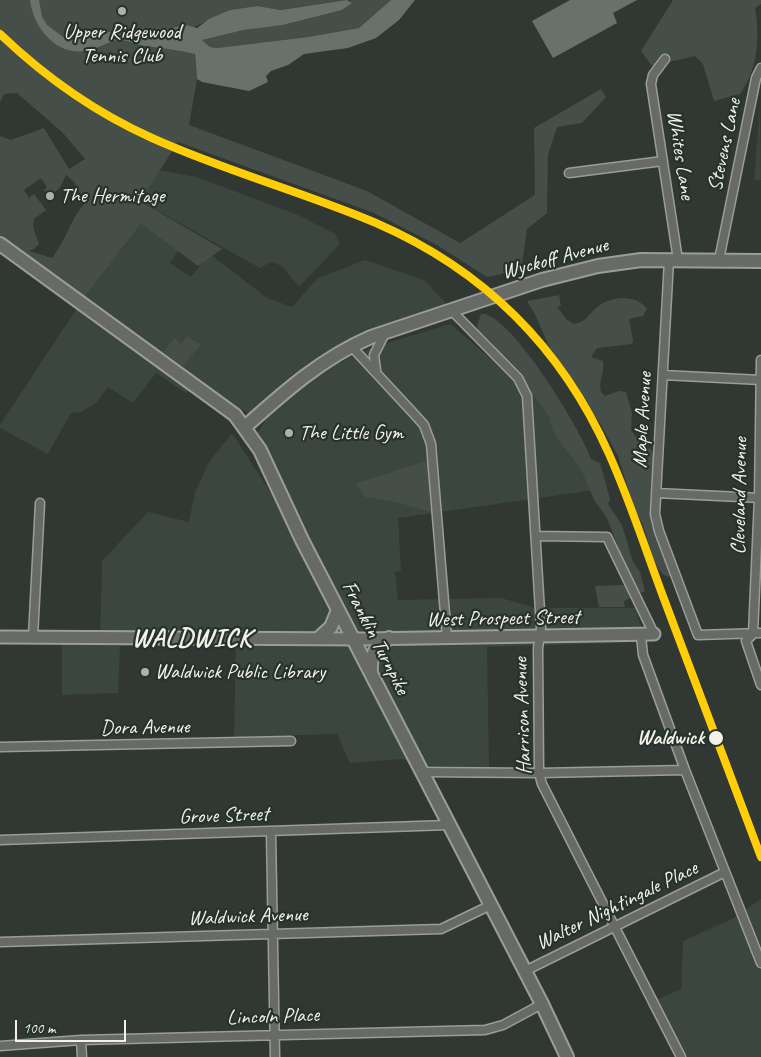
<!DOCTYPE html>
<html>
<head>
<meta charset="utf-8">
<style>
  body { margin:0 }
  #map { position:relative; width:761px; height:1057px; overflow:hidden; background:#313834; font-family:Caveat,sans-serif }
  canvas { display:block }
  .scale { position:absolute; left:15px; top:1020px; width:111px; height:22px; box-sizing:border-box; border:2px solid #f4f1e8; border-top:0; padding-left:6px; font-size:15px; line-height:18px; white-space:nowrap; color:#f4f1e8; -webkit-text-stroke:4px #26332d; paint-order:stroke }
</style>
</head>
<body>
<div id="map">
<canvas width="761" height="1057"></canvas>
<div class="scale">100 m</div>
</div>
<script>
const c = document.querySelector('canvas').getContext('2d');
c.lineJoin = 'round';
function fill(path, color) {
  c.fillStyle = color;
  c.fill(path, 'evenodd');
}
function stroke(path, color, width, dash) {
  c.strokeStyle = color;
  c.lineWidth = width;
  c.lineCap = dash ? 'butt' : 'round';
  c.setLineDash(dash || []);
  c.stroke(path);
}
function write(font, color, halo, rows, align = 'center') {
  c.font = font + ' Caveat,sans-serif';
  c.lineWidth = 4.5;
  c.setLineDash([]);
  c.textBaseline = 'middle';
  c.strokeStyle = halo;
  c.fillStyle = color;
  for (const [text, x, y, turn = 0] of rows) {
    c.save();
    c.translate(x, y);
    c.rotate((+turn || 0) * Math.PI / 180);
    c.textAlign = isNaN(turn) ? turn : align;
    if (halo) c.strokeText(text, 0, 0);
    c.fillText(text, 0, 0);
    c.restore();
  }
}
fill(new Path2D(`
  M760,108l1,72h-7z
  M159,170l38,7 101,38 37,19 5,10 -41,43 -17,-21 -11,-4 -11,6 -120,-67z
  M141,224l37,27 -8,12 21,14 19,-23 57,44 25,9 26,-29 47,-18 59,20 21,22v4l-83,28 -69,40 -44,40 -50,-33 -13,12 -30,-20 -23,30 -25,-16 -12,16 -15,9 -10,1 -23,41 -48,-26v-3l83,-126z
  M450,324l85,72 47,65 13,29 -197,28 3,53 -6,1 3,28 103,-2 35,10h99l11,34 -159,5 2,120 -57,-1 -31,-7 -51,4 -13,-29 -103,3 2,-90 -116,-1 -2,47 -56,2v-52h38l2,-82 46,-49 41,10 6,-30 14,-30 23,-29 40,62 59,111 -75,-171 14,-21 53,-43 45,-22z
  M761,899v158h-86l-28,-53 34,-15 2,-48 51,-23z`), '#3b463f');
fill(new Path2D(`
  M0,0h347l-66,10 -24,-4 -27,4 -38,18 5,51 -8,46 178,66 93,52 75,-48 -1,-67 67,-39 5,8 -24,26 -25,4 -9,28 -1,58 -20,16 -6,41 -34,7 -50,-32 -63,-32 -196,-71 -38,59 82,48 -24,17 -57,-42 -58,75 -83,-60v-103l11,4 33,-12 25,41 16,-10 -23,-27 -45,-39 -13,1 -4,8zM66,175l8,7 11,21c-17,20 -18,36 -33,55l-23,-7 5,-2 5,-5 -6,-17 1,-8 12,-9 -12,-16 -5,4 -5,-8 17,-12 6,9 -3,3 2,3 4,-3 3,3 6,-4z
  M350,0h41l-32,28 -51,9 -91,11 -7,-1 -8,-7 42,-10 39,-5 59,-15 10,-7z
  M673,0h88v4l-6,4c5,29 3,61 -15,86l-26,7 -11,-37 -8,-8 -43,10 -11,-15z
  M559,295l2,11 -4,1 10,13 7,4c12,-2 14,-9 22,-16 14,-12 39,-15 51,1l-4,7 -14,3 4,21 -1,4 -35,4 -6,9 12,4c2,14 -5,19 -2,31l4,4 14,-5 7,1 6,21 -1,17 10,14 10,5 5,12 -2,41 18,72 -4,3c-19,-7 -19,-52 -33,-65l-17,-56 -17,-31 -51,-76 -14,-33 -9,-15z
  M481,314c28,-4 102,119 110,145l9,4 10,36 -2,5 14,21 11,37 7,10 5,19 -21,10 1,6h-26l-4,-21 29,-1 2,-17 -19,-50 -13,-18 -13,-31 -18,-23 -11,-17 -3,-13 -14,-19 -7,-4 -38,-52 -12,-9 -1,-6z
  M189,334v4l12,6 -18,22 -20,-14 12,-14 6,6z
  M428,460l2,52 -34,-10 -31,-5 -10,-13z`), '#454e49');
fill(new Path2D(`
  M30,0h9l3,17 5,8 16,12 11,3 25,-7 46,-5 23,1 18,-4 11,3 12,-9 21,-9 27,-4 24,4 66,-10 5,3 -10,7 -59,15 -39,5 -42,10 8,7 7,1 91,-11 51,-9 32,-28h24l-16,20 -23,18 -28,10 -44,6 -16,11 -17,6 -5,5 2,6 -19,9 -47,-9 -5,-3 -2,-25c-17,-4 -33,-6 -50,-8 -9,-2 -18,-6 -26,-6 -9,0 -23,10 -33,11 -30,5 -53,-24 -56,-51z
  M570,0h67l-24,13 4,10 -64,35 -21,-37z`), '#69716b');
const street = new Path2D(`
  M665,59l-12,16 -2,9 27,176
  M569,173l94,-12
  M669,260l-14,254 4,17 39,104 63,-2
  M719,260l37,-182 5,-10
  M451,310l67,68 9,18 14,232 -3,20 1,125 3,11 139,273
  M351,346l64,69 9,10 7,19 16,194
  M376,370l-2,-15 11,-22
  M663,375l98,5
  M656,493l105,5
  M536,536l71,1 47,97
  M753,634l6,-136 2,-138
  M753,634l-7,7 15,44
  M641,636l2,19 42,115 76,193
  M33,637l7,-134
  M0,747l291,-6
  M422,772l117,1 146,-3
  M271,832l4,225
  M0,840l449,-15
  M0,942l441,-13 50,-24
  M525,971l200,-99
  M81,1040l1,17
  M0,1046l81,-6 404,-10 18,-5 39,-21`);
const secondary = new Path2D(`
  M0,637l364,2 290,-5`);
const primary = new Path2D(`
  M0,244l235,171 25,35 42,90 240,464 25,53
  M245,427c39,-35 77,-69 126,-90l171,-57 56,-14 43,-6 120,1
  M319,638l12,-11 7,-17
  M371,672c-1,-18 4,-23 18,-34`);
stroke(street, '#9a9d99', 11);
stroke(secondary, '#9a9d99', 15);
stroke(primary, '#9a9d99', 16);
stroke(street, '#676a66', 8);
stroke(secondary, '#676a66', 11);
stroke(primary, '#676a66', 12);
stroke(new Path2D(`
  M0,34c45,43 96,79 152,104 73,33 151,54 224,85 108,47 185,123 233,231 21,47 37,97 55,145 32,86 65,172 97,258`), '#fece08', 8);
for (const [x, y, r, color] of [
  [122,11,5,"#b0b0a9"],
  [50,196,5,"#b0b0a9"],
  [289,433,5,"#b0b0a9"],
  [145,672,5,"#b0b0a9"],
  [716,738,8,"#f4f1e8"]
]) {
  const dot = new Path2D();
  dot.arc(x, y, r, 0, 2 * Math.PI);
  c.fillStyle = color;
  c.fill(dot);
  stroke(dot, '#26332d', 2);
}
write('21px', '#f4f1e8', '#26332d', [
  ["Upper Ridgewood",122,32,"center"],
  ["Tennis Club",122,56,"center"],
  ["The Hermitage",60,196],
  ["The Little Gym",299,433],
  ["Waldwick Public Library",155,672]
], 'left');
write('21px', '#f4f1e8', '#26332d', [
  ["Stevens Lane",725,145,-78],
  ["Whites Lane",680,155,81],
  ["Wyckoff Avenue",555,259,-15],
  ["Maple Avenue",643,420,-87],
  ["Cleveland Avenue",740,496,-89],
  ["West Prospect Street",503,619,-1],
  ["Franklin Turnpike",375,638,63],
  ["Harrison Avenue",523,716,-92],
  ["Dora Avenue",145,728,-1],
  ["Grove Street",224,816,-2],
  ["Walter Nightingale Place",617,906,-26],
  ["Waldwick Avenue",248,917,-2],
  ["Lincoln Place",273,1017,-2]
]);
write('bold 21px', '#f4f1e8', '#26332d', [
  ["Waldwick",704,738]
], 'right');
c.letterSpacing = '1px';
write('bold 26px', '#f4f1e8', '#26332d', [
  ["WALDWICK",192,639]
]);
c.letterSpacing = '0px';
</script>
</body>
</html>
